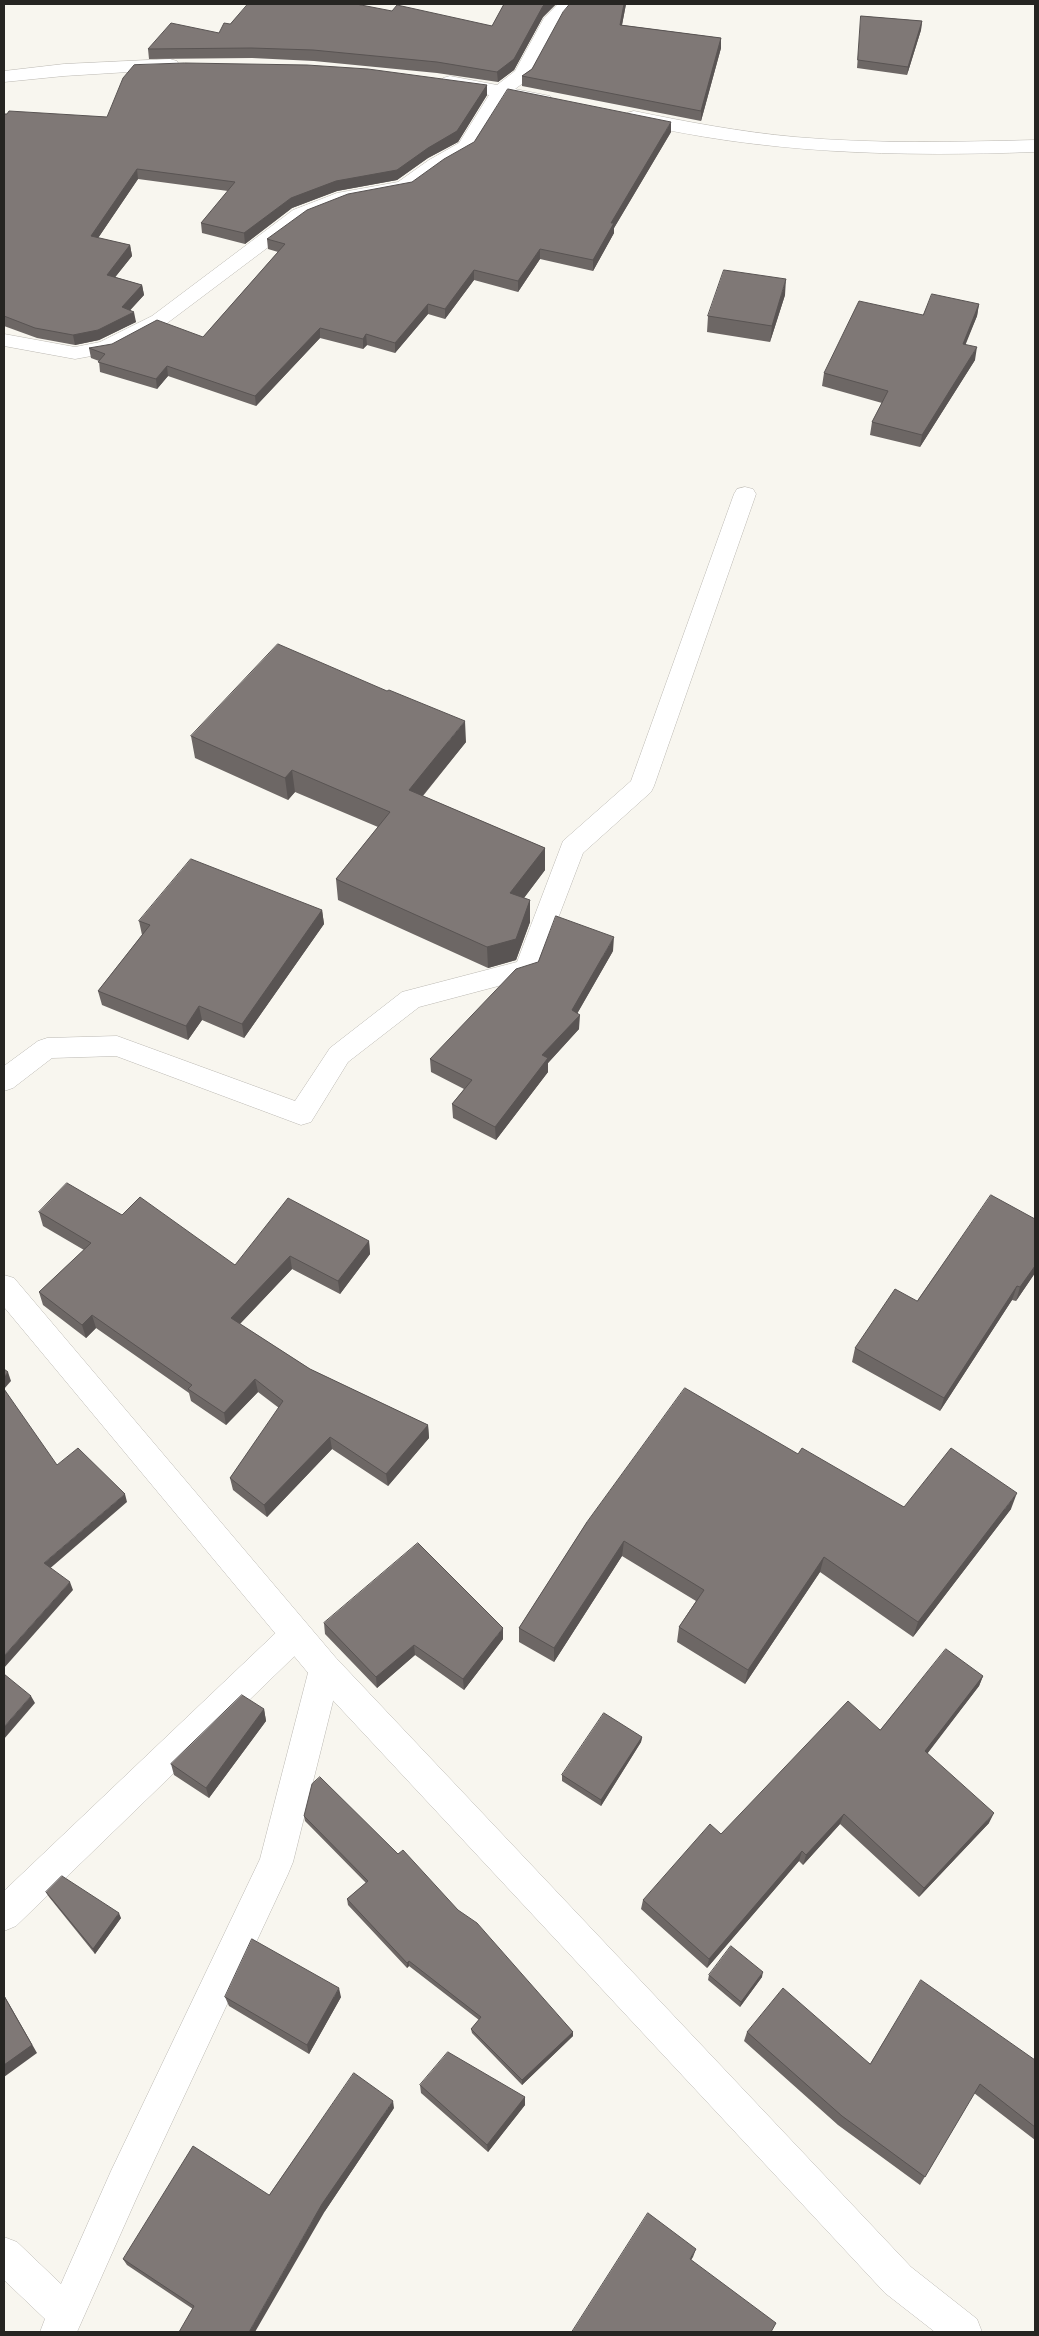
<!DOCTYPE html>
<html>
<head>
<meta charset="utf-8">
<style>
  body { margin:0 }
  #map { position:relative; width:1039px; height:2336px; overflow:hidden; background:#f8f6ef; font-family:Signika,sans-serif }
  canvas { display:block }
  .frame { position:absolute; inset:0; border:5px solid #262522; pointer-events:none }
</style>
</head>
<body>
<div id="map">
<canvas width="1039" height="2336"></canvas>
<div class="frame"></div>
</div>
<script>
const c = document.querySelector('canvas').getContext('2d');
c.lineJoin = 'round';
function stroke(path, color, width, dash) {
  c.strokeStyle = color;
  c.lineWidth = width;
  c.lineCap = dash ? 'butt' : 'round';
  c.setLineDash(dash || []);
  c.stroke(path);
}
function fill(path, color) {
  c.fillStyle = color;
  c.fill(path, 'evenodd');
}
const street = new Path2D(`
  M558,4h19l-16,17 -31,57 -15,11 35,7 2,4 -2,4 -7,2 -37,-8 -33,53 -30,17 -32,23 -63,11 -41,16 -141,106 -53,28 -38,7 -71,-13v-12l71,13 25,-5 52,-26 141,-106 44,-17 61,-11 31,-22 30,-17 30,-48 -46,-9 -2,-4 2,-4 7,-2 47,9 18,-14 29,-53z
  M170,59l7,2 2,4 -2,4 -113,7 -60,6v-11l60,-7z
  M634,111c53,11 107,21 161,26 80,7 160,5 240,3v12c-136,5 -274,2 -408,-31l-2,-4 2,-4z
  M745,487l8,2 3,5 -102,292 -3,6 -68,61 -47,123 -117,31 -71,55 -37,60 -10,3 -185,-69 -64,2 -39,30 -9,3v-25l34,-25 9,-3 70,-2 178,65 35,-53 72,-56 115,-30 46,-121 68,-60 103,-287 3,-5z
  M295,1620l11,5 5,10 -5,10 -290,281 -12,5v-40l280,-266z
  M325,1654l11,4 5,11 -48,193 -5,12 -151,323 -60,135h-37l5,-13 -41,-39v-43l13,5 44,42 50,-113 149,-312 49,-190 5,-11z`);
const secondary = new Path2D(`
  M4,1275l10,3 322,380 575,609 66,52 5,13h-47l-50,-39 -571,-613 -310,-373z`);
stroke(street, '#bbb8b2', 1);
stroke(secondary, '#bbb8b2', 1);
fill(street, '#fff');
fill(secondary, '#fff');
fill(new Path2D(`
  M504,4h52l-13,13 -29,53 -16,12 -61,-9 -123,-12 -62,-3 -103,1 -1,-10 71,-16 11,-9 162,-13 100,15z
  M570,4h56l-4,21 99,13v10l-20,73 -179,-35v-10l10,-7z
  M861,16l61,5 -1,9 -14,45 -50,-7z
  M487,95l-29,47 -30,16 -31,22 -60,11 -45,17 -47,36 -43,-11 -1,-10 27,-32 -90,-12 -40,59 32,7 2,11 -17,21 27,8 2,10 -14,15 6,12 -37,18 -24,5 -38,-7 -33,-12v-212l103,3z
  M671,132l-57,96v5l-21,38 -53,-12 -22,33 -44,-12 -29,39 -17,-5 -33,39 -28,-8 -4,4 -43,-11 -64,68 -88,-30 -11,13 -57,-17 -1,-11 -8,-3 -2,-10 114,-11 75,-85 -10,-3 -1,-10 145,-57z
  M785,295l-15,47 -63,-10 1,-16z
  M979,304l-2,12 -12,28 10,16 -55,87 -50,-12 2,-13 10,-19 -60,-17 2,-13 99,-58z
  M191,736l275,6 -43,54 122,52v22l-21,28 6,24 -14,38 -28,8 -150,-68 -2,-21 42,-52 -83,-35 -7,8 -93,-42z
  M322,910l2,14 -80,114 -42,-18 -14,20 -86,-35 -4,-14 44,-56 -3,-14z
  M613,951l-36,63 2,15 -31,34v9l-52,68 -43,-22 -1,-14 12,-15 -33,-17 -1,-13z
  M39,1212l83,3 113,50 134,-24 1,13 -30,40 -48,-25 -52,55 70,45 118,56 1,13 -41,48 -56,-37 -65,68 -34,-27 -3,-12 49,-70 -21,-16 -32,33 -35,-24 -2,-8 -93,-65 -10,10 -43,-33 -4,-13 45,-42 -41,-24z
  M1035,1219v54l-19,28 -4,-1 -72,111 -88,-49 3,-14z
  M798,1454l106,53 107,2 -98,128 -93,-65 -75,112 -68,-42 2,-15 17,-26 -74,-45 -68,106 -35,-20v-14l68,-106z
  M324,1623l179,16 -39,51 -49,-35 -38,33 -52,-54z
  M983,1676l-4,10 -52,67 62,70 -70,74 -79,-73 -37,41 -4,-4 -92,107 -66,-59 2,-9 78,-66 159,-104z
  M264,1709l2,12 -57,77 -35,-23 -3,-11z
  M642,1737l-1,5 -40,64 -39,-25v-6z
  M304,1816l94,38 60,56 115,122v4l-51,49 -50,-52 -1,-4 8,-9 -70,-54 -2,2 -59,-63 -1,-6 19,-16 -61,-62z
  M46,1892l75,26 -26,36 -46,-57z
  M709,1975l53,2 -22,30 -32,-27z
  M225,1997h116l-32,57 -80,-48z
  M747,2032l123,32 165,-4v80l-61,-47 -54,92 -82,-60 -94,-84z
  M420,2085l105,12v8l-37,47 -67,-59z
  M394,2108l-69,103 -132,98 -66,-44 -4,-6 146,-64z`), '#6d6765');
fill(new Path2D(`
  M545,4h11l-13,13 -29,53 -16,12 -1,-10 46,-66z
  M624,4h2l-6,31v-10z
  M922,21l-1,9 -14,45 1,-8z
  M721,38v10l-20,73v-10z
  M487,85v10l-29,47 -30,16 -31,22 -60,11 -45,17 -47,36 -1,-11 47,-35z
  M671,122v10l-57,96v5l-21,38v-11l18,-37z
  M137,169l1,10 -46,68 -1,-11z
  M130,245l2,11 -23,29 -2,-10z
  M540,249v10l-22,33v-11z
  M474,270v10l-29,39v-10z
  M786,279l-1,16 -15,47 2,-16z
  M142,285l2,10 -20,22 10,-5 2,10 -37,18 -24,5 -2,-10 49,-28z
  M428,304v10l-33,39v-10z
  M979,304l-2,12 -16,40 2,-12z
  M320,328v10l-64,68 -1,-10z
  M366,334l1,11 -4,4v-10z
  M977,347l-2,13 -55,87 2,-12z
  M167,366l1,10 -11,13 -1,-10z
  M465,721l1,21 -56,69 -1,-21z
  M292,770l3,22 -7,8 -3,-22z
  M545,848v22l-34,45 -1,-22z
  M530,900v22l-14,38 -28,8 -1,-21z
  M322,910l2,14 -80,114 -2,-14z
  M614,937l-1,14 -42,73 1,-14z
  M199,1006l3,14 -14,20 -2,-14z
  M580,1015l-1,14 -31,34v9l-52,68 -1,-13 47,-72z
  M369,1241l1,13 -30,40 -2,-13z
  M290,1256l2,13 -59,62 -2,-13z
  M1035,1266v7l-19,28 4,-14z
  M1017,1286l-5,14 -72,111 4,-13z
  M92,1315l4,13 -10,10 -4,-13z
  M8,1372l3,9 -7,8v-12z
  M255,1379l3,13 -32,33 -2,-12z
  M428,1425l1,13 -41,48 -2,-12z
  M330,1437l2,12 -65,68 -3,-12z
  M1017,1493l-6,16 -98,128 5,-15z
  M125,1494l2,8 -80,69 -3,-8z
  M624,1541l-2,15 -68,106v-14z
  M824,1557l-4,15 -75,112 3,-14z
  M70,1582l3,8 -69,78v-12z
  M503,1628v11l-39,51 -1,-11z
  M414,1645l1,10 -38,33 -1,-11z
  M983,1676l-4,10 -58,76 4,-11z
  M31,1696l4,7 -31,36v-12z
  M264,1709l2,12 -57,77 -3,-10z
  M642,1737l-1,5 -40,64v-6z
  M994,1813l-5,10 -70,74 5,-9z
  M844,1814l-4,10 -37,41 3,-10z
  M802,1851l-3,10 -92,107 2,-9z
  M119,1913l2,5 -26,36 -2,-5z
  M409,1961v5l-2,2v-5z
  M763,1972l-1,5 -22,30 1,-5z
  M339,1988l2,9 -32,57 -2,-9z
  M4,1995l33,58 -33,24z
  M573,2032v4l-51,49v-5z
  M525,2097v8l-37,47 -1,-7z
  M393,2101l1,7 -69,103 -70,121h-6l73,-128z
  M696,2249l-3,8 -6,10 3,-8z`), '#595453');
const building = new Path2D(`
  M248,4h108l36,7 5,-6 95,21 12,-22h41l-2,2 -29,53 -17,13 -60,-10 -124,-12 -62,-2 -103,1 23,-26 48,10 5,-10 6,1z
  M570,4h54l-4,21 101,13 -20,73 -179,-35 10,-7 31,-57z
  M861,16l61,5 -14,46 -50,-7z
  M185,63l122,2 61,4 119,16 -30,46 -29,17 -31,22 -61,11 -45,17 -47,35 -43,-10 34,-41 -98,-13 -46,67 39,9 -23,30 35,10 -20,22 12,5 -36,18 -25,5 -38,-7 -31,-12v-202h3l2,-3 98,6 16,-39 11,-13z
  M508,89l163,33 -60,101h3l-21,37 -53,-11 -22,32 -44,-11 -29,39 -17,-5 -33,39 -29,-9 -3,5 -43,-11 -65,68 -88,-30 -11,13 -58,-17 7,-8 -16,-6 23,-4 45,-24 46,17 82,-93 -18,-5 40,-29 41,-16 64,-12 32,-23 30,-17z
  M724,270l62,9 -14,47 -64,-10z
  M932,294l47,10 -16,40 14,3 -55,88 -50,-13 16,-31 -64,-18 35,-72 64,14z
  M278,644l109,47 2,-1 76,31 -56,69 136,58 -35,45 20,7 -14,39 -29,8 -151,-68 54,-67 -98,-42 -7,8 -94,-42z
  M191,859l131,51 -80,114 -43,-18 -13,20 -88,-35 52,-66 -11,-4z
  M556,916l58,21 -42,73 8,5 -38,40 6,3 -53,69 -43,-23 20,-24 -42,-21 86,-90 22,-7z
  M67,1183l55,32 18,-18 95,68 53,-67 81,43 -31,40 -48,-25 -59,62 79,51 118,56 -42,49 -56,-37 -66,68 -34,-27 53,-77 -28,-22 -31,34 -36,-24 4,-4 -100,-70 -10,10 -43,-33 52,-49 -52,-31z
  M991,1195l44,24v47l-15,21 -3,-1 -73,112 -89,-50 40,-59 22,12z
  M4,1369l4,3 -4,5z
  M685,1388l113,66 4,-6 102,59 47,-59 66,45 -99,129 -94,-65 -76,113 -69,-43 25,-37 -80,-49 -70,107 -35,-20 68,-106z
  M4,1389l53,76 21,-17 47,46 -81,69 26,19 -66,74z
  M418,1543l85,85 -40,51 -49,-34 -38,32 -52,-54z
  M946,1649l37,27 -58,75 69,62 -70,75 -80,-74 -38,41 -4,-4 -93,108 -66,-59 67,-76 11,10 127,-133 32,29z
  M4,1674l27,22 -27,31z
  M242,1695l22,14 -58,79 -35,-24z
  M604,1713l38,24 -41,63 -39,-25z
  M320,1777l78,77 5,-4 55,60 19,13 96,109 -51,48 -51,-51 10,-12 -72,-56 -2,2 -60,-64 21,-18 -64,-65 8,-32z
  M62,1876l57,37 -26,36 -47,-57z
  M252,1939l87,49 -32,57 -82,-48z
  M731,1946l32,26 -22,30 -32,-27z
  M921,1980l114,80v67l-55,-43 -55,93 -83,-61 -95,-84 36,-44 87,76z
  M4,1996l28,49 -28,20z
  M448,2052l77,45 -38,48 -67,-60z
  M354,2073l39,28 -71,103 -73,128h-70l15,-26 -71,-47 70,-113 76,49z
  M648,2213l48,36 -6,10 86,64 -5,9h-199z`);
fill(building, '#7f7876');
stroke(building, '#595453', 1);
</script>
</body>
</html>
